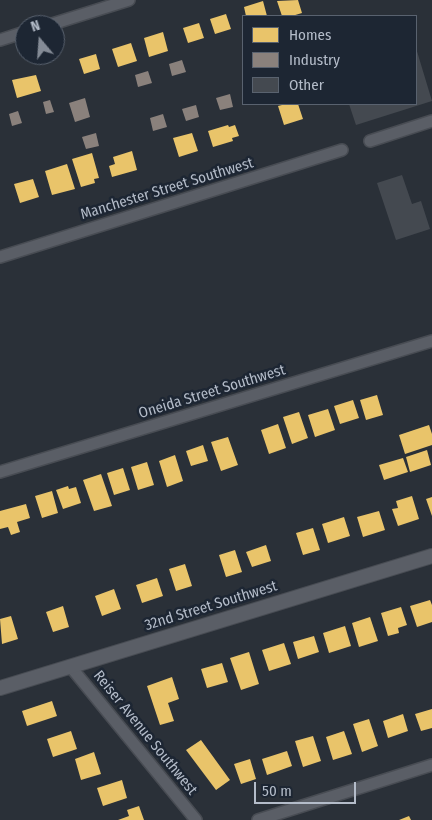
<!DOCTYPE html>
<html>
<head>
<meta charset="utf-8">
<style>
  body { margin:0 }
  #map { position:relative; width:432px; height:820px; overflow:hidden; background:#2a3038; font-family:"Fira Sans Condensed",sans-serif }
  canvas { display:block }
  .legend { position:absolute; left:242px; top:15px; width:175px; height:90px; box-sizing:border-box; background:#1d2633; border:1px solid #59626f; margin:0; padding:6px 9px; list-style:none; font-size:15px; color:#b4bcc9 }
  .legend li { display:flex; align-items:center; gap:10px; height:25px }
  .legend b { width:25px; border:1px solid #59626f }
  .north { position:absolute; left:15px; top:15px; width:50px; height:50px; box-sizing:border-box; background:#1d2633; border:1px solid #59626f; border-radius:50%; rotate:342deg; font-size:14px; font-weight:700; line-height:20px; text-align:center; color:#b4bcc9 }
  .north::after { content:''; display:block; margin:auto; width:18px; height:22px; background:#848b96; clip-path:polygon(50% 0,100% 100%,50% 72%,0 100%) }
  .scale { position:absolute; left:254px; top:782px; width:102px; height:22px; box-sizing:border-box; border:2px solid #b4bcc9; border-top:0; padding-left:6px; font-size:15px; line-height:18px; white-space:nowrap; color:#b4bcc9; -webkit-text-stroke:4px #1d2633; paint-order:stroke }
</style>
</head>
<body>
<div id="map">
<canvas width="432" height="820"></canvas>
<ul class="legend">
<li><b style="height:14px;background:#e9c46a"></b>Homes</li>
<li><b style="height:14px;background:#8a817c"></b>Industry</li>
<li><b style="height:14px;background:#444950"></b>Other</li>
</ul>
<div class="north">N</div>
<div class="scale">50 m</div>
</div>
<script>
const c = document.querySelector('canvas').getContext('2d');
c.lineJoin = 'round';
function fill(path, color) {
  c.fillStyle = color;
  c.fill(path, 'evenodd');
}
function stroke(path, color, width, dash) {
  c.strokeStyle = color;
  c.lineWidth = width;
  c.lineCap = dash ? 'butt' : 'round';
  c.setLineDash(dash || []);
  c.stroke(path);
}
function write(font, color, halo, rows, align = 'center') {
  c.font = font + ' "Fira Sans Condensed",sans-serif';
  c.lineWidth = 5;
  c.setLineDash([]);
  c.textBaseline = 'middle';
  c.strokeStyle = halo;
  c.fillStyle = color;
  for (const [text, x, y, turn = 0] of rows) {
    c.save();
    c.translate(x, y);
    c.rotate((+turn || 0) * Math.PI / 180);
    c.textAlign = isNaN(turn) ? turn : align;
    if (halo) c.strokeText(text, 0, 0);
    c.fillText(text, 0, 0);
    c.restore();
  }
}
fill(new Path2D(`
  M298,0l4,13 -10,3h-10l-5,-15z
  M263,1l4,15h-21l-2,-9z
  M226,14l5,15 -16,5 -5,-15z
  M199,23l5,15 -16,5 -5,-15z
  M163,32l5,19 -19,6 -5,-19z
  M131,43l6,18 -19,6 -6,-18z
  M96,54l4,15 -16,5 -5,-15z
  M36,75l5,16 -24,7 -5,-18z
  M286,104h12l5,15 -19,6 -6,-19z
  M228,125l1,2 6,-2 4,11 -7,2 1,3 -20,6 -5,-16z
  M192,133l6,18 -19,6 -6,-19z
  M132,151l5,19 -25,7 -3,-11 6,-2 -2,-7z
  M92,153l7,25 -5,1 1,4 -14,4 -9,-28z
  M67,164l8,25 -23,6 -7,-24z
  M33,179l6,18 -19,6 -6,-19z
  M377,395l6,20 -17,5 -6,-20z
  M353,400l6,18 -19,6 -6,-18z
  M328,409l7,21 -20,7 -7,-22z
  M299,412l9,26 -16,6 -9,-27z
  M278,424l8,24 -17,6 -8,-24z
  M429,425l3,9v11l-27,9 -6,-19z
  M228,437l10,28 -17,6 -10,-29z
  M203,445l5,16 -17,5 -5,-15z
  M427,450l4,15 -21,7 -4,-15z
  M175,455l8,26 -16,6 -8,-26z
  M403,458l5,14 -24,8 -5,-15z
  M147,462l7,23 -16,5 -7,-23z
  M123,468l7,22 -16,5 -7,-22z
  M101,474l11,32 -18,5 -11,-31z
  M68,486l1,3 7,-2 5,16 -18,6 -7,-19z
  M52,491l6,22 -16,5 -7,-22z
  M412,496l7,23 -21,7 -6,-17 6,-1 -2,-7z
  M432,497v19l-6,-17z
  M26,504l4,14 -13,4 3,10 -9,3 -3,-8 -8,2v-18z
  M379,511l6,19 -22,7 -6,-20z
  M344,517l6,19 -22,7 -6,-19z
  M313,528l7,22 -17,5 -7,-22z
  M266,545l5,16 -19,6 -6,-15z
  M235,550l7,22 -16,5 -7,-22z
  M185,564l7,22 -16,5 -7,-22z
  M157,578l6,18 -21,7 -6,-18z
  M114,589l7,20 -19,7 -7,-20z
  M430,600l2,5v17l-15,5 -7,-21z
  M63,606l6,21 -16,5 -7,-20z
  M401,607l6,18 -9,3 1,5 -11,3 -7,-23z
  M11,616l7,23 -16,5 -2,-25z
  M370,617l8,24 -19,6 -7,-24z
  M345,626l6,20 -22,7 -6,-20z
  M314,636l5,16 -21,7 -5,-17z
  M284,643l7,21 -22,7 -7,-21z
  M249,652l10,32 -18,6 -11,-32z
  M222,663l6,19 -21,6 -6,-19z
  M172,677l7,22 -11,4 6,18 -14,4 -13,-39z
  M52,701l5,15 -30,10 -5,-15z
  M432,709v19l-11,3 -6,-17z
  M403,714l5,17 -20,7 -5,-17z
  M369,719l9,27 -16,6 -9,-28z
  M71,731l6,18 -24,8 -6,-18z
  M344,731l8,23 -19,6 -7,-23z
  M313,736l8,25 -18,6 -8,-26z
  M201,740l29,40 -14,10 -30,-40z
  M287,751l5,15 -25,9 -5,-16z
  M94,752l7,22 -20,6 -6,-21z
  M250,759l6,20 -15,5 -7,-20z
  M122,780l5,18 -24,8 -6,-18z
  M139,806l5,14h-26l11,-4 -2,-6z
  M409,816l2,4h-12z`), '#e9c46a');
fill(new Path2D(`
  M182,60l4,12 -14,4 -3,-12z
  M148,71l4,12 -14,4 -3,-12z
  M230,94l3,13 -13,3 -4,-12z
  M85,98l5,19 -15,5 -6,-19z
  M50,100l4,12 -8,2 -3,-12z
  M196,105l3,12 -13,4 -4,-12z
  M18,111l4,12 -10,3 -3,-12z
  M163,114l4,13 -14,4 -3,-13z
  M96,133l3,13 -13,3 -4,-12z`), '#8a817c');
fill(new Path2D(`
  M416,48l16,53 -76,24 -7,-21h67z
  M402,175l10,29 9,-3 9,28 -34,11 -19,-57z`), '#444950');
const minor = new Path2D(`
  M49,25l80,-25
  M0,40l25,-8
  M370,141l62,-20
  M0,257l342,-107
  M0,472l432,-131
  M70,666l126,154
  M258,820l174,-55`);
const tertiary = new Path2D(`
  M0,688l432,-132`);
stroke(minor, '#484c53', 14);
stroke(tertiary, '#484c53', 16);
stroke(minor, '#5a5e66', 11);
stroke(tertiary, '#5a5e66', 14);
write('15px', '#b4bcc9', '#1d2633', [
  ["Manchester Street Southwest",167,189,-17],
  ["Oneida Street Southwest",212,392,-17],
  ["32nd Street Southwest",211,606,-17],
  ["Reiser Avenue Southwest",145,733,51]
]);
</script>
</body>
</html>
